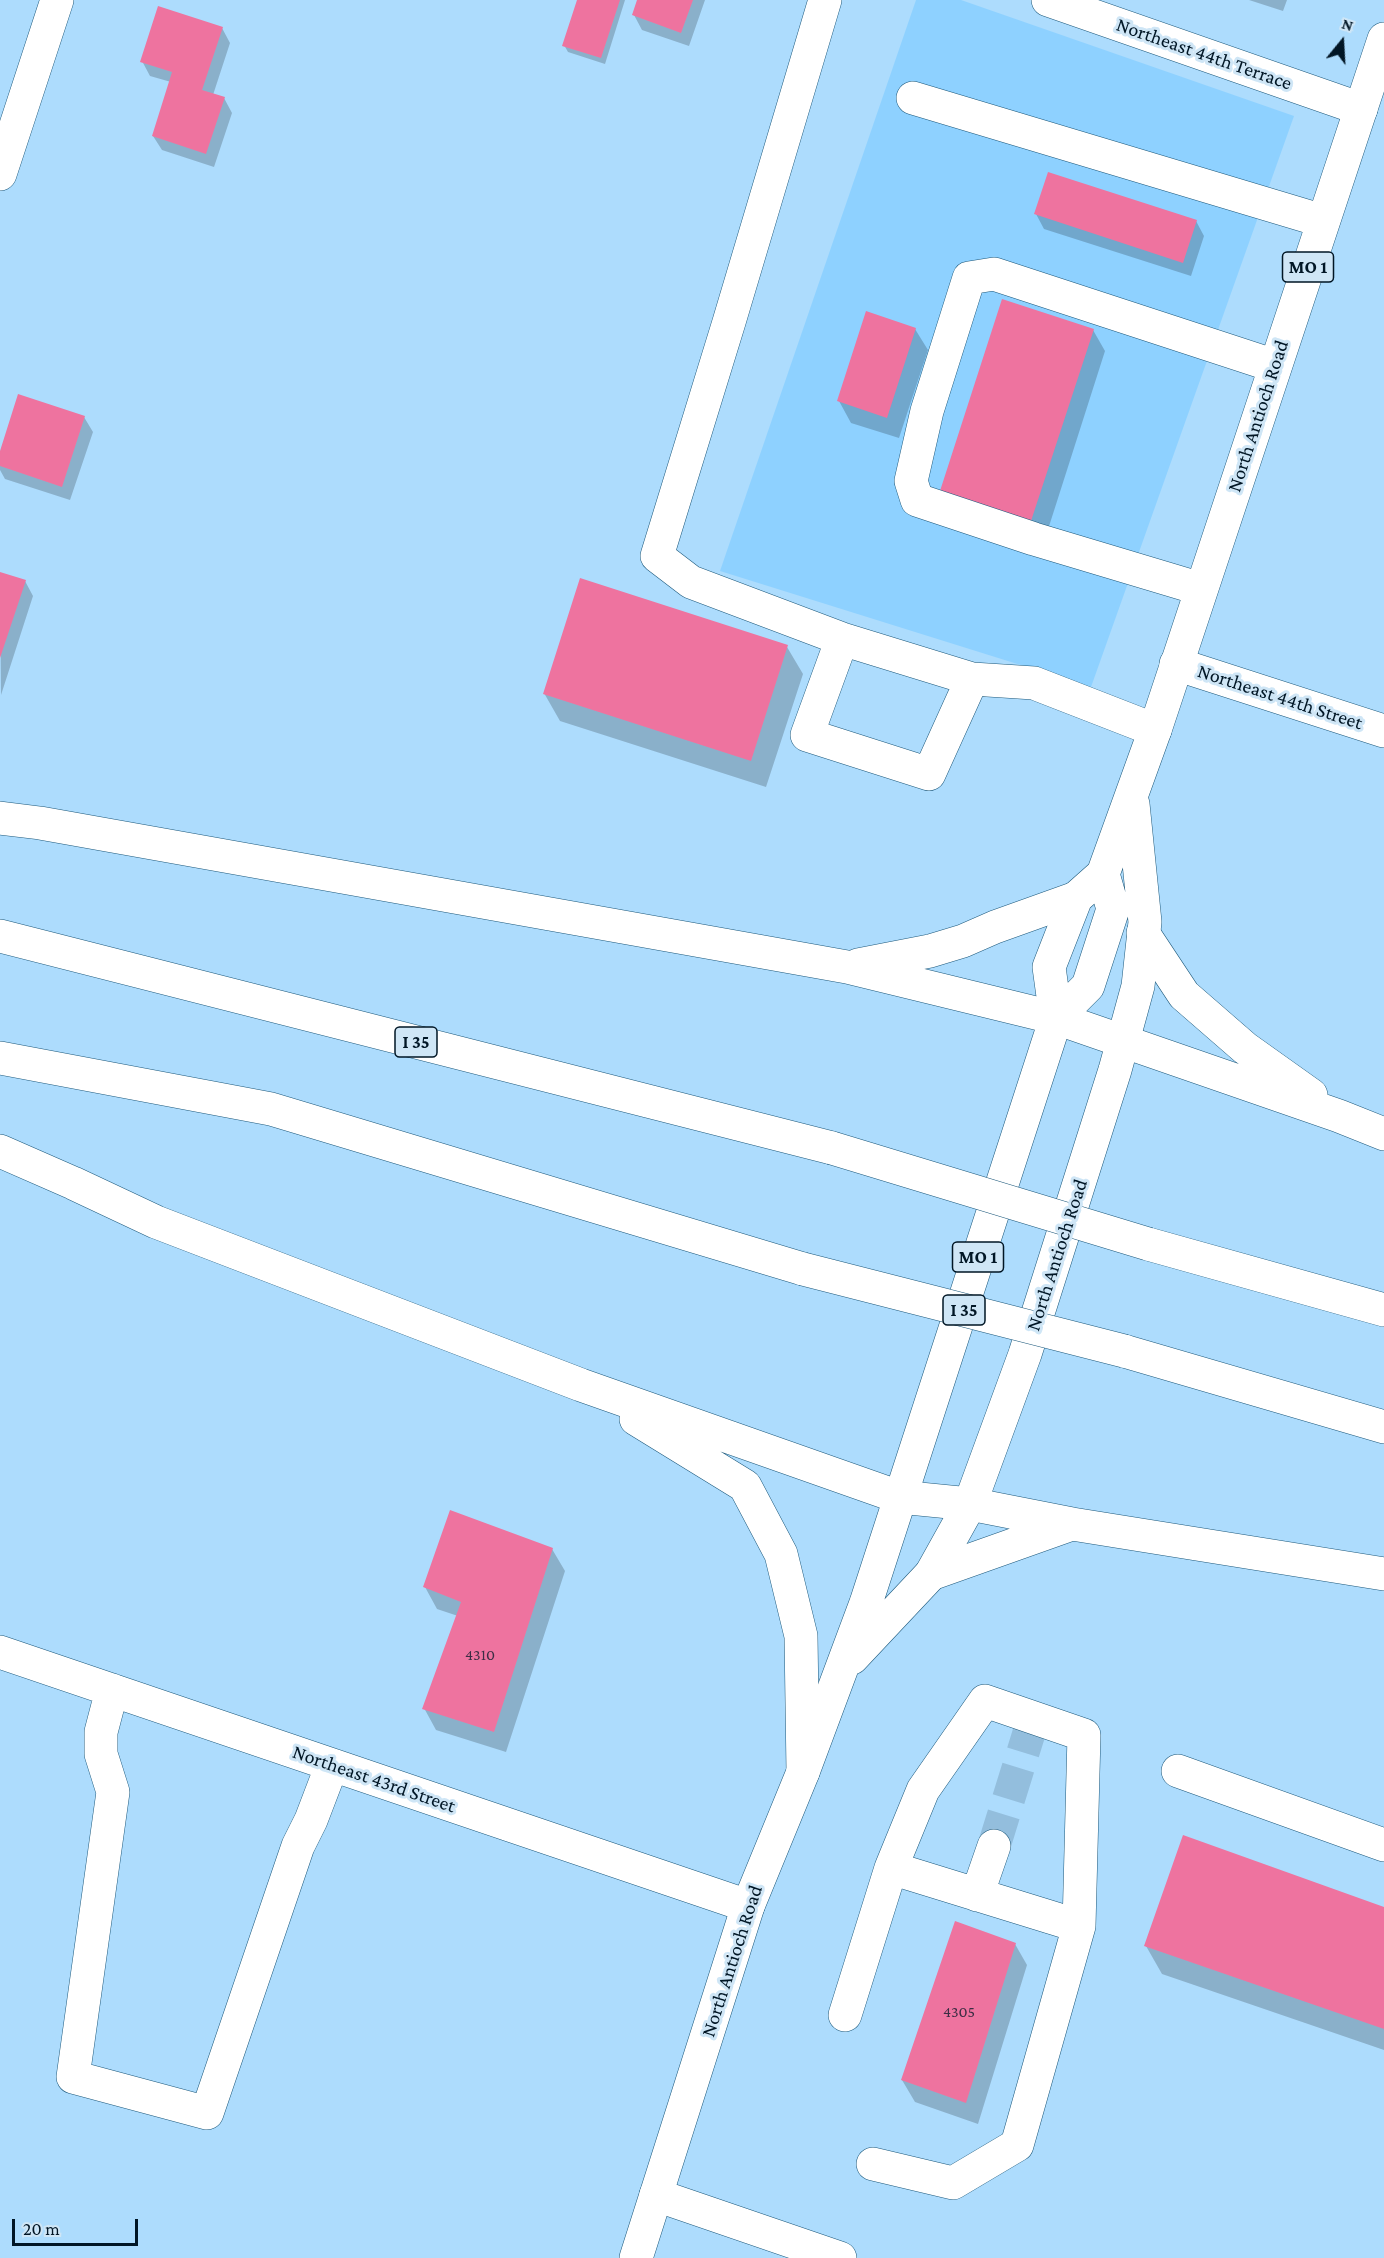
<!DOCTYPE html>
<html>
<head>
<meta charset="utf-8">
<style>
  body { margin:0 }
  #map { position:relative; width:1384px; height:2258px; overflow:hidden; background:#addcfd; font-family:"Crimson Pro",serif }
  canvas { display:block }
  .north { position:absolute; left:1312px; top:12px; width:60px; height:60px; -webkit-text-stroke:4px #cfe6f6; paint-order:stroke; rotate:18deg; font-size:16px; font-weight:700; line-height:24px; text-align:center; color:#011625 }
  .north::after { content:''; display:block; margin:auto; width:21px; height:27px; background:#011625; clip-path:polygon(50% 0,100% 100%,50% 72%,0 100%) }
  .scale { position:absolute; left:12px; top:2219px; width:126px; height:27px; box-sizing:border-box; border:3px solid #011625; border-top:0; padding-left:8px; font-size:18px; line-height:21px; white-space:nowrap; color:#011625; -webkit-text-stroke:4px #cfe6f6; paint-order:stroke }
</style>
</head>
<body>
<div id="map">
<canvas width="1384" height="2258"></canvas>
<div class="north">N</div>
<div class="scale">20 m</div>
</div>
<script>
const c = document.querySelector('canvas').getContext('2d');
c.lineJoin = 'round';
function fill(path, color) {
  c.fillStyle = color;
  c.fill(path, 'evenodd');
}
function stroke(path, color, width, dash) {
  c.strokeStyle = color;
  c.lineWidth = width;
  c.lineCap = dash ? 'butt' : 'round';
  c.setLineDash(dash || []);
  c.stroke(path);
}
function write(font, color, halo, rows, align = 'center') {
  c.font = font + ' "Crimson Pro",serif';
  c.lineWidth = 6;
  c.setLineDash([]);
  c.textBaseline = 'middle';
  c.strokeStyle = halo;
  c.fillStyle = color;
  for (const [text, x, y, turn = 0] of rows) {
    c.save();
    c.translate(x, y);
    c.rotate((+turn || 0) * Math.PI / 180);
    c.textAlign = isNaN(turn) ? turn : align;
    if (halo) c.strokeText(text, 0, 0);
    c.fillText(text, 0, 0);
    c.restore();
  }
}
fill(new Path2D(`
  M916,0h45l333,116 -203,571 -371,-116z`), '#8ed1ff');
fill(new Path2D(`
  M578,0h47l-20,64 -37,-12 -4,-7z
  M639,0h66l-16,46 -47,-16 -8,-15z
  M1249,0h38l-4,11z
  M222,28l8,15 -17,52 11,3 8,15 -18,54 -52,-17 -9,-14 18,-54 -21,-6 -8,-15z
  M1036,214l160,7 8,15 -13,40 -147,-47z
  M915,329l13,21 -29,88 -48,-15 -12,-22z
  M1093,330l12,21 -61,191 -90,-29z
  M84,417l9,15 -23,68 -65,-21 -5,-9v-14z
  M0,573l25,8 8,15 -32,99z
  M787,647l16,27 -37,113 -206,-66 -16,-28z
  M552,1549l13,22 -59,181 -70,-22 -12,-22 34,-92 -21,-7 -12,-22z
  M1384,1909v141l-222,-76 -16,-28z
  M1015,1944l12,21 -49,159 -63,-22 -13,-22z`), '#0003');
fill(new Path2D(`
  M577,0h43l-19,58 -39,-12z
  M637,0h56l-12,33 -49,-18z
  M158,6l65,21 -21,63 23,7 -19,57 -54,-18 20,-64 -32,-10z
  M1048,172l149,48 -14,43 -149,-49z
  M1002,299l92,30 -63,192 -91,-30z
  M866,311l50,17 -29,90 -50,-17z
  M18,394l67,22 -23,71 -62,-21v-15z
  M0,572l26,8 -26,78z
  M580,578l208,67 -37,116 -208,-67z
  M450,1510l103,38 -59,184 -72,-23 39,-107 -38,-15z
  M1183,1835l201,72v122l-240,-83z
  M955,1921l61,22 -50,160 -65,-23z`), '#ee739f');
stroke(new Path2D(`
  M994,1846l35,-113`), '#93bedd', 33, [33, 16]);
const minor = new Path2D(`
  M825,0l-96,322 -72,234 34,26 151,57 130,40 62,4 121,47
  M1048,0l313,109
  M913,98l410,123
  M0,174l57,-174
  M1201,589l-167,-50 -117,-39 -6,-19 16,-70 42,-133 25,-4 281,92
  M842,639l-35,96 122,39 43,-95
  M1176,664l208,67
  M0,1652l748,254
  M112,1690l-11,42v22l12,38 -40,285 134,36 91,-267 13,-26 21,-55
  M1178,1771l206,74
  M891,1868l32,-78 62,-89 99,34 -5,191
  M977,1895l17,-49
  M845,2015l46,-147 188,58 -62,219 -64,38 -80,-19
  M656,2195l184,63`);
const major = new Path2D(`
  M1056,1018l32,-32 25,-77 -10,-35
  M852,1658l79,-84 39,-70 55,-150 90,-284 23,-84 7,-64 -12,-118
  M636,2258l112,-352 55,-134 63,-169 190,-585 -7,-51 27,-69 27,-24 52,-144 229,-691`);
const highway = new Path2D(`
  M0,818l40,5 807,144 209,51 283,98 45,18
  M1143,933l41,62 61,53 66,47
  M0,936l832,212
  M858,965l72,-14 33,-10 32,-14 81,-29
  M0,1058l271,51 532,160
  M0,1151l73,32 83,39 425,163 318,112 71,7 102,20 312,50
  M1148,1244l236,66
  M1124,1351l260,76
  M636,1419l109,67 36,68 20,82 2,136
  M931,1574l141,-50`);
stroke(minor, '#1d597c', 34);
stroke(major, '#1d597c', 34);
stroke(highway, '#1d597c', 34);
stroke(minor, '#fff', 33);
stroke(major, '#fff', 33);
stroke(highway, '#fff', 33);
const highwayBridge = new Path2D(`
  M832,1148l316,96
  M803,1269l321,82`);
stroke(highwayBridge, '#1d597c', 34, []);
stroke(highwayBridge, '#fff', 33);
write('16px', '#3c2d44', null, [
  ["4310",480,1655],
  ["4305",959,2012]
]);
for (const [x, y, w] of [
  [1308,267,51],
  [416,1042,42],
  [978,1257,51],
  [964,1310,42]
]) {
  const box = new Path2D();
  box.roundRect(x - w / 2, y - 15, w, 30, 4.5);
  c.fillStyle = '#cfe6f6';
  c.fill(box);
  stroke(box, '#011625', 1.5);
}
write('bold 18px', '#011625', null, [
  ["MO 1",1308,267],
  ["I 35",416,1042],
  ["MO 1",978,1257],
  ["I 35",964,1310]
]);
write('20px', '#011625', '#cfe6f6', [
  ["Northeast 44th Terrace",1204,54,19],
  ["North Antioch Road",1258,416,-72],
  ["Northeast 44th Street",1280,697,18],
  ["North Antioch Road",1057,1255,-72],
  ["Northeast 43rd Street",374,1779,19],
  ["North Antioch Road",732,1961,-72]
]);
</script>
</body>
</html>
